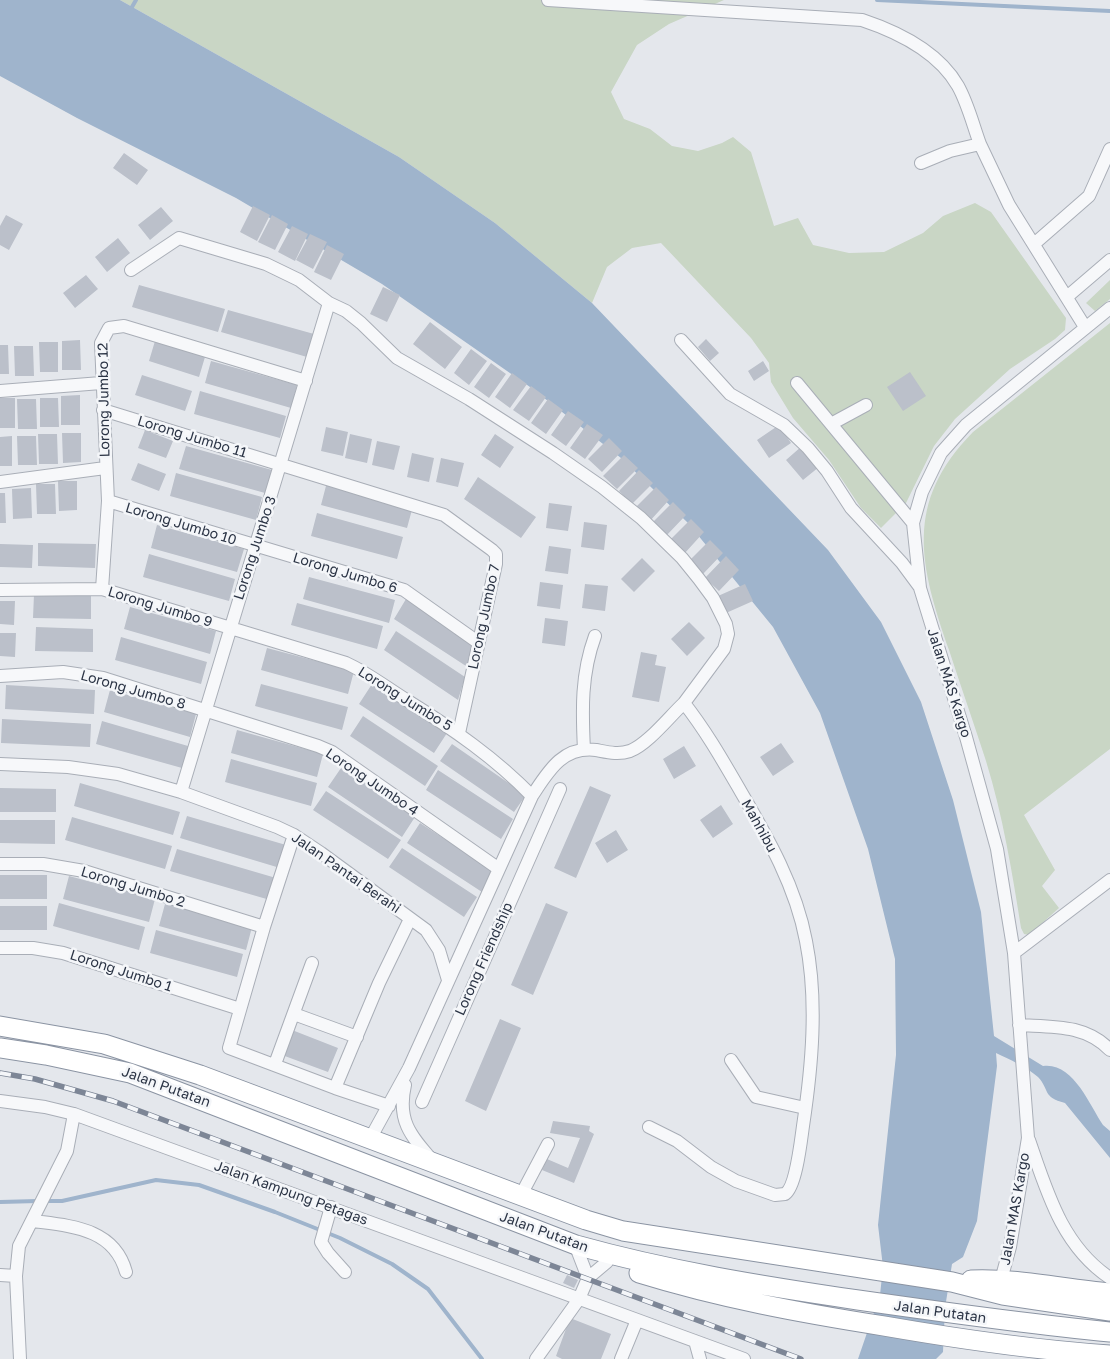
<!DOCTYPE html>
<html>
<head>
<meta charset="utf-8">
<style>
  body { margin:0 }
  canvas { display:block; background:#e4e7ec }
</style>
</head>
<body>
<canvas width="1110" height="1359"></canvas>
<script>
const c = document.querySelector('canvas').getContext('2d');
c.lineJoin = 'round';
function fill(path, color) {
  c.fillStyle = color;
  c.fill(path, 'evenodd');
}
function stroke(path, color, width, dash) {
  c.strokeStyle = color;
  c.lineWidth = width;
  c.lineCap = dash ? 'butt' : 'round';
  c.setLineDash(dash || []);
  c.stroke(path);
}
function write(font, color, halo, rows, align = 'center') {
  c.font = font + ' "Golos Text",sans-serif';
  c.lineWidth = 5;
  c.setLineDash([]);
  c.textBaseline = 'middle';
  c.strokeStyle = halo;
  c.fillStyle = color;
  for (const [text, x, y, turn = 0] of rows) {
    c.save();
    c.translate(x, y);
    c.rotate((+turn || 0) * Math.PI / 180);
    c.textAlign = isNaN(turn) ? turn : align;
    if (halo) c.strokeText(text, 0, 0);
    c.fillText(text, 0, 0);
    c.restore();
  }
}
fill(new Path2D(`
  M120,0h604l-55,24 -32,21 -26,47 13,27 26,10 22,17 26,5 24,-8 11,-6 18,15 23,74 24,-8 15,27 36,8 35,-1 39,-19 20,-17 32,-13 16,9 75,106 -1,12 -10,9 -45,30 -55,50 -21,27 -28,57 -25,25 -20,-20 -32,-48 -36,-42 -22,-36 -2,-19 -18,-25 -90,-95 -29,5 -25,19 -15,36 -97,-80 -96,-66z
  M1110,280v19l-15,12 -9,-8z
  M1110,323v426l-86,66 31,55 -13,16 17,22 -30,27 -5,-1 -3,-6c-9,-56 -18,-112 -35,-167 -12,-37 -25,-74 -37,-111 -29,-84 -46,-147 24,-218z`), '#c9d6c5');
fill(new Path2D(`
  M0,0h120l279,157 96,66 97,80 236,247 53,72 40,80 32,98 28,112 13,124 49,30c30,-4 46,38 60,59l7,6v27l-45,-55c-23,-6 -15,-13 -27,-26 -10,-9 -29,-18 -42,-24l1,13 -20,155 -14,36 -11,7 -7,44 -2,44 -7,7h-78l22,-64 3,-28 -5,-42 18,-170 -1,-96 -27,-110 -48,-136 -47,-86 -85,-104 -67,-65 -91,-71 -148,-103 -146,-86 -159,-80 -77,-42z`), '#9fb4cc');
stroke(new Path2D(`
  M877,0l233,11
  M132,7l4,-7
  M45,1201h17l94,-21 43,5 76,27 65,26 52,26 36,25 54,70
  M0,1202l38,-1`), '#9fb4cc', 4);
fill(new Path2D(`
  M124,153l24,17 -11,15 -24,-17z
  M253,206l17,9 -13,26 -17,-9z
  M161,207l12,14 -23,19 -12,-15z
  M6,215l17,9 -14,26 -9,-5v-19z
  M272,215l16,9 -13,26 -17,-8z
  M292,226l16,8 -13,27 -17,-9z
  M310,234l17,8 -14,27 -17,-9z
  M118,238l12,15 -23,19 -12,-15z
  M327,245l17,9 -13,26 -17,-8z
  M86,275l12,14 -23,19 -12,-15z
  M139,285l86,24 -7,23 -86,-25z
  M383,287l17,8 -13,27 -17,-8z
  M228,310l86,24 -7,23 -86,-25z
  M430,322l32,25 -17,22 -32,-25z
  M706,339l13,14 -9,8 -12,-14z
  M80,340l1,30h-19v-29z
  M155,341l50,16 -6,20 -50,-16z
  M39,342h19v30h-18z
  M0,345h8l1,29h-9z
  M14,346h19l1,30h-19z
  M471,349l16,12 -18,24 -15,-12z
  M211,361l86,24 -6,23 -86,-25z
  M763,361l6,10 -15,10 -6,-10z
  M491,363l15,11 -17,24 -15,-11z
  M910,372l16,24 -23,15 -16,-24z
  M512,373l15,11 -17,24 -15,-11z
  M142,375l50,16 -7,20 -50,-16z
  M531,386l15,11 -17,24 -16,-11z
  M200,391l86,25 -6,22 -86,-24z
  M80,395v30h-19v-29z
  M0,398h15v30h-15z
  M40,398h18l1,29h-19z
  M17,399h19l1,30h-19z
  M548,399l15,11 -17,24 -15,-11z
  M568,411l16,11 -18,24 -15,-11z
  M587,424l16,11 -18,24 -15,-11z
  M779,425l12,18 -22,15 -12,-18z
  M326,427l22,5 -5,24 -22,-5z
  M145,430l28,11 -7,17 -28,-10z
  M62,433h19v29l-18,1z
  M38,434h19l1,30h-19z
  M350,434l22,5 -5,24 -22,-5z
  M495,434l19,13 -14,21 -19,-13z
  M12,436v30h-12v-29z
  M17,436h19l1,29h-19z
  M609,438l13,13 -20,21 -14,-13z
  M377,441l23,5 -6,24 -22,-5z
  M186,446l86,24 -7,23 -86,-24z
  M802,446l17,21 -16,13 -17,-20z
  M412,453l22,5 -5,24 -22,-5z
  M624,455l14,13 -21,21 -14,-13z
  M441,458l23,5 -6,24 -22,-5z
  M138,463l28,11 -7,17 -28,-11z
  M639,470l14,13 -21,21 -13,-13z
  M176,473l86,24 -6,23 -86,-24z
  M478,477l58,40 -15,21 -57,-39z
  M58,481h19v29l-18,1z
  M327,482l86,24 -6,22 -86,-23z
  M36,484h19l1,30h-19z
  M656,487l13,13 -20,22 -14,-14z
  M31,488l1,30 -19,1 -1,-30z
  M0,493h5l1,30h-6z
  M673,502l13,13 -20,21 -14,-13z
  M549,503l23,3 -4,25 -22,-3z
  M317,513l86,24 -6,22 -86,-23z
  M691,519l13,13 -20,22 -14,-14z
  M584,522l23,3 -3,25 -23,-3z
  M157,525l87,24 -7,23 -86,-24z
  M710,540l13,13 -20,21 -14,-13z
  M38,543l58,1 -1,24 -57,-2z
  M0,544l33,1 -1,23 -32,-1z
  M549,546l22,3 -3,25 -23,-3z
  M149,554l86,25 -6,22 -86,-24z
  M726,556l13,14 -20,21 -14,-13z
  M642,558l13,13 -21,21 -13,-13z
  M309,577l86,23 -6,23 -86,-24z
  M540,582l23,3 -3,24 -23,-3z
  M585,584l23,2 -3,25 -23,-3z
  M745,584l8,17 -27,12 -8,-17z
  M34,594l57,2v23l-58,-1z
  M406,599l67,47 -4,22 -75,-49z
  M0,601h15l-1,24 -14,-1z
  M297,603l86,23 -6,23 -86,-24z
  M130,607l86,24 -6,23 -86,-25z
  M545,618l23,3 -3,25 -23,-3z
  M689,622l16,16 -18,18 -16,-17z
  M36,627l57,2v23l-58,-1z
  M396,631l69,46 -7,23 -74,-50z
  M0,633h16l-1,24 -15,-1z
  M121,637l86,25 -6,22 -86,-24z
  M267,648l87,23 -6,23 -87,-24z
  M641,652l16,3 -2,10 11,2 -7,35 -27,-5z
  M261,684l87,23 -6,23 -87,-24z
  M372,684l75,49 -13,20 -75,-49z
  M6,685l89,5 -1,24 -89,-5z
  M110,690l86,24 -6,23 -86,-25z
  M363,716l75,50 -13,20 -75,-50z
  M2,719l89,5 -1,23 -89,-4z
  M102,721l86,25 -6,22 -86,-24z
  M237,730l86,24 -6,23 -86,-24z
  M781,743l13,19 -21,14 -13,-19z
  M452,744l74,51 -12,17 -74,-51z
  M684,746l12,20 -22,13 -11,-20z
  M231,759l86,24 -6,23 -86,-24z
  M341,768l74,49 -13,20 -74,-50z
  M438,770l75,49 -12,20 -75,-49z
  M80,783l100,29 -7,23 -99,-29z
  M590,786l21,9 -35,83 -22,-10z
  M0,788l56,1v23h-56z
  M326,791l75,49 -13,19 -75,-49z
  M721,805l12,19 -20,14 -13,-18z
  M187,816l99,29 -6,23 -100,-30z
  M72,817l100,29 -7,23 -100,-29z
  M0,820h55v24l-55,-1z
  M420,823l75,49 -13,20 -75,-49z
  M616,830l12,20 -21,13 -12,-20z
  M402,848l75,49 -13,20 -75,-50z
  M177,849l99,29 -6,22 -100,-29z
  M0,875h47v24h-47z
  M69,876l86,23 -6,23 -86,-23z
  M59,903l86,24 -6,23 -86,-24z
  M546,903l22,9 -35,83 -22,-10z
  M165,904l87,23 -6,23 -87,-24z
  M0,906h47v24h-47z
  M156,930l87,24 -6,23 -87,-24z
  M500,1019l21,9 -35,83 -21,-10z
  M292,1030l46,18 -10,24 -46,-17z
  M553,1121l37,5 -1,5 5,3 -20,49 -32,-13 5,-11 21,9 12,-30 -30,-5z
  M567,1275l11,5 -4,8 -11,-5z
  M570,1318l41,16 -10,25h-39l-6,-3z`), '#bbc0ca');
const minor = new Path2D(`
  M548,0l314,20c36,12 76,31 96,66 10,18 15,39 22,58
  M921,163l29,-12 30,-7 29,61 76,122
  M1034,244l55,-48 21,-47
  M131,270l48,-32 87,26 33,16 30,23 17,8 15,12 36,35 72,41 84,54 49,34 39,31 41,40 17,21 14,19 13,26 2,10 -4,15 -40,54
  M1068,296l42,-36
  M681,340l49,54 54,31 24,23 19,23 24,37 51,55 17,23
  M797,383l116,140
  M0,391l101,-8
  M103,410l341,105 48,35 4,4v10l-37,169
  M831,424l35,-19
  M0,482l105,-14
  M108,501l296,89 75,53
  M102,589l6,-88 -7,-158 8,-15 15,-2 182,55
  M0,590l102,-1 244,74c22,10 41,25 62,38 45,28 87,57 124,95
  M0,676l63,-4 40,6 215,68 14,6 167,117
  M584,750c-2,-40 -3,-76 11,-114
  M0,764l68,3 50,7 63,18 96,35 17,8 27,18 105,77 13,20 9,30
  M181,792l148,-489
  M294,835l-30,92 -35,121 106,40 54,18
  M0,864h43l41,7 180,56
  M0,948h33l30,5 177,56
  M1014,953l96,-73
  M294,1014l63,23
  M1019,1025c33,2 66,-1 91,25
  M731,1060l25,37 49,11
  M275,1064l37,-101
  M405,1085c-8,35 5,50 27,75
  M335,1088l44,-105 31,-64
  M0,1101l45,6 29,7 670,245
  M422,1102l138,-313
  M370,1139l39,-71 123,-272c16,-24 30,-50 64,-46 11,2 22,5 34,1 18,-7 39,-34 54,-48 22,28 39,58 57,89 27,46 55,95 65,149 12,60 6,125 -3,185 -2,14 -7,61 -18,68l-10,1 -39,-14 -25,-14 -34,-26 -28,-14
  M1029,1140c18,52 33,106 81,138
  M521,1195l27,-51
  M331,1207l-10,35 7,11 17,19
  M33,1221c38,5 81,7 93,51
  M578,1252l10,26
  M0,1275l16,1
  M1001,1280l9,-33 18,-109 -14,-185 -17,-104 -31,-112 -46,-149 -7,-65 9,-31 19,-39 25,-28 144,-117
  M695,1341l5,18
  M20,1359l-4,-83 3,-30 48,-95 7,-37
  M536,1359l43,-60 9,-21 19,-16
  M621,1359l16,-39`);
const highway = new Path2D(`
  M0,1026l104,18 96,31 386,145 37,11 329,51 51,13 107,16
  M0,1048l46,7 84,18 446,172c93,26 187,41 282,55 84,12 168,24 252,32
  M639,1273c81,25 162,40 245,53 75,13 150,24 226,29
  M971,1280c47,-2 93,9 139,13`);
stroke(minor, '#a9aeb7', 14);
stroke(highway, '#8b94a3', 21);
stroke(minor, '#f7f8fa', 12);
stroke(highway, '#fff', 19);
const rail = new Path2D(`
  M0,1073l35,6 78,22 688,258`);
stroke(rail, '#7d8696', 5.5);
stroke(rail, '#f4f6f9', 4, [11]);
write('14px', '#2b3445', '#f4f6f9', [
  ["Lorong Jumbo 12",104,400,-91],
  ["Lorong Jumbo 11",192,437,17],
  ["Lorong Jumbo 10",181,524,17],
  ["Lorong Jumbo 3",255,548,-72],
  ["Lorong Jumbo 6",345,573,17],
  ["Lorong Jumbo 9",160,607,17],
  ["Lorong Jumbo 7",484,617,-78],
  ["Jalan MAS Kargo",949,683,72],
  ["Lorong Jumbo 8",133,690,16],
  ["Lorong Jumbo 5",405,699,32],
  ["Lorong Jumbo 4",372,782,34],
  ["Mahhibu",759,826,61],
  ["Jalan Pantai Berahi",346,873,35],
  ["Lorong Jumbo 2",133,887,17],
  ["Lorong Friendship",484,959,-66],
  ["Lorong Jumbo 1",121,971,18],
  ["Jalan Putatan",166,1087,20],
  ["Jalan Kampung Petagas",291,1193,20],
  ["Jalan MAS Kargo",1015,1209,-80],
  ["Jalan Putatan",544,1232,20],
  ["Jalan Putatan",940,1312,8]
]);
</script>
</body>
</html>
